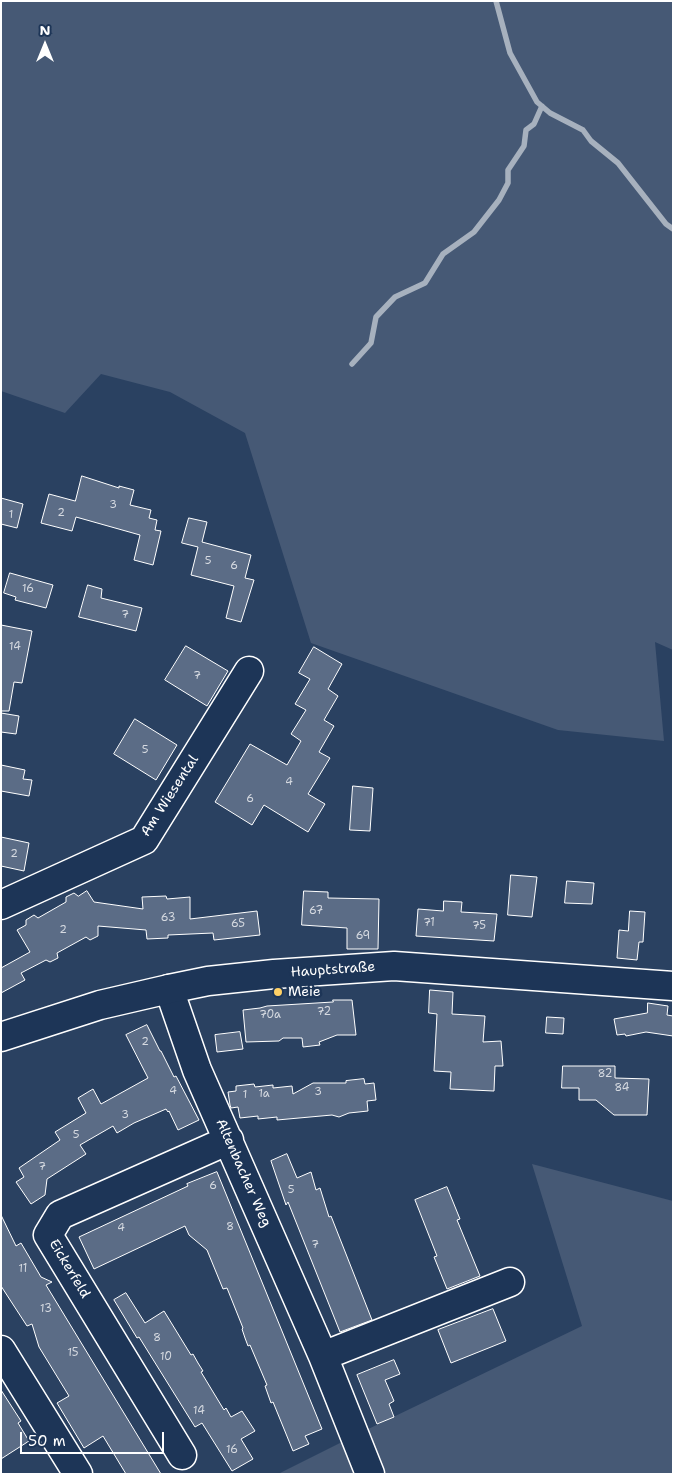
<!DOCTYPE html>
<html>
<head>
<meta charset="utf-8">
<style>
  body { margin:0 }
  #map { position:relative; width:674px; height:1475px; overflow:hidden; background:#2a4161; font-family:"Shantell Sans",sans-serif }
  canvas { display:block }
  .frame { position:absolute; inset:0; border:2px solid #fff; pointer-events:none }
  .north { position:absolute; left:20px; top:20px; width:50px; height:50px; -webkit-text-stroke:4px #1d3557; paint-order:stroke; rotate:0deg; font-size:14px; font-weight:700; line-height:20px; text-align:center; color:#fff }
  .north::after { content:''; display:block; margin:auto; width:18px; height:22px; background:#fff; clip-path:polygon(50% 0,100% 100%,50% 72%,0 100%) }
  .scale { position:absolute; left:20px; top:1432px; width:144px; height:22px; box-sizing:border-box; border:2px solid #fff; border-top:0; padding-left:6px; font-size:15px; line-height:18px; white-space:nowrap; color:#fff; -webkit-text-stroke:4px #1d3557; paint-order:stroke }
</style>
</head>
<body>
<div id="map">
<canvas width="674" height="1475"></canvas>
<div class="frame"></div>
<div class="north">N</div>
<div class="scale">50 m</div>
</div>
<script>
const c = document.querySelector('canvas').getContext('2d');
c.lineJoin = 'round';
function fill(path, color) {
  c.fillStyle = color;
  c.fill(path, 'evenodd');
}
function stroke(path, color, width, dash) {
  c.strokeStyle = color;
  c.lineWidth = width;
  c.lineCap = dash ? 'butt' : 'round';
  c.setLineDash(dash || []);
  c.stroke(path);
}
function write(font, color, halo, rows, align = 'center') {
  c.font = font + ' "Shantell Sans",sans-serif';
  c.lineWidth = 5;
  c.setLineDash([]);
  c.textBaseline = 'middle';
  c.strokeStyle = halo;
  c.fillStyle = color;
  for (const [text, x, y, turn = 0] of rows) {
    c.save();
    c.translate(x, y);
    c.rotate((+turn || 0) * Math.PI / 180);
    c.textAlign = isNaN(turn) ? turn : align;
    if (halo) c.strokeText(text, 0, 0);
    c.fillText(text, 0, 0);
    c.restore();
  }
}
fill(new Path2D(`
  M1,1h672v649l-18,-8 9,99 -106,-11 -247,-87 -66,-210 -75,-41 -69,-18 -36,39 -64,-22z
  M532,1164l141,37v273h-296l-17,-41 222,-107z
  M346,1440l14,34h-82z`), '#465975');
stroke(new Path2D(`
  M496,1l14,52 27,49 13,11 33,17 8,11 27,22 48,61 7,5
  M352,364l19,-21 5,-26 19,-20 30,-14 18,-29 31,-22 25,-32 9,-17v-13l16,-24 2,-16 8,-6 8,-18`), '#a7b1be', 5.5);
const building = new Path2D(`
  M82,476l37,12v-2l15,4 -4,15 21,5 -2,8 8,2 -2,10 6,1 -8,34 -19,-5 6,-25 -64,-18 -4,14 -31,-8 8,-29 26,7z
  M1,498l22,6 -6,24 -16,-4z
  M189,518l18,4 -5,20 49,13 -6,23 9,2 -13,42 -15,-4 8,-32 -43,-11 7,-28 -16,-4z
  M10,573l43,12 -7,23 -31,-8 1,-3 -12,-4z
  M88,585l14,4 -1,9 41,10 -6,23 -57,-14z
  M1,625l31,6 -10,52 -8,-1 -5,29h-8z
  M186,646l42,25 -21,35 -42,-26z
  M314,647l28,17 -14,25 10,7 -14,24 10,6 -15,26 11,6 -22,36 17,10 -17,28 -44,-27 -12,20 -37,-23 35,-58 37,21 14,-24 -10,-7 15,-24 -11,-6 15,-25 -11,-6z
  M1,713l18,3 -3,18 -15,-2z
  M135,719l42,26 -21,35 -42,-26z
  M1,765l24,5 -2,9 9,1 -3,16 -28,-5z
  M353,786l20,2 -3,43 -20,-1z
  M1,837l28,6 -5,28 -23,-5z
  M511,875l26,2 -5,40 -24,-2z
  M567,881l27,2 -2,21 -27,-1z
  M87,891l7,11 49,7 -1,-12 24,-1 1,3 23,-2v22l67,-8 3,24 -46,5 -1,-7 -45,2v3l-21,1 -1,-9 -48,-4v10l-8,4 -4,-3 -29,16 1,5 -8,4 -4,-2 -25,13 4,7 -24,13v-25l29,-16 -13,-22 9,-5v-5l8,-5 4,3 28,-16v-5l8,-4 4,3z
  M304,891l24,1v6l51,1 -1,50h-31v-21l-45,-3z
  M444,901l18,1 -1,10 36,2 -3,27 -78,-5 2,-27 25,2z
  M630,911l15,1 -2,30h-4l-2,18 -20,-2 2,-28 9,1z
  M430,990l23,2 -1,22 33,2 -2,26 18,-1 2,25h-8l-1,25 -44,-2 1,-17 -17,-1 3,-57 -8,-1z
  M333,1000h19l4,35h-19l-18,7 1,3 -17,2 -1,-9h-19l-4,3 -33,1 -3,-32 17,-2 7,-2 66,-4z
  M648,1003l20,3 -1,9 6,1v20l-27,-4 -20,4 -1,-2 -8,1 -3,-16 33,-6z
  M547,1017l17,1 -1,16 -17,-1z
  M147,1025l13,26h1l13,26 2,-1 23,44 -21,10 -9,-19 -1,1 -2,-3 -32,14 -17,10 -4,-7 -33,19 6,9 -39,25 -2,16 -14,9 -15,-22 8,-5 -5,-9 41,-28 -5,-8 31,-19 -8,-15 15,-9 8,15 47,-26 -22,-43z
  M240,1032l3,17 -26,3 -2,-17z
  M563,1066h52v12l34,1 -2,36h-33l-18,-15h-17v-12h-17z
  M364,1079l1,5 9,-1 2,17 -9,1 1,10 -19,2 -10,4 -7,-2 -55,5v-3l-19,2v-3l-18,2 -2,-11 -7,1 -1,-3 -2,-13 8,-1v-5l18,-2 1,3 18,-2v3l19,-2 1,8 20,-11h33v-2z
  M287,1154l10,24 14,-6 5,18 4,-2 9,29 2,-1 41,104 -32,12 -52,-130 -2,3 -15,-44z
  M217,1172l105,257 -17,7 4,8 -16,7 -20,-49 -2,1 -6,-17 2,-1 -17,-40 -2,1 -3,-8 -3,-9 1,-1 -16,-40 -4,1 -16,-39 -18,-15 -4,-9 -91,43 -15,-32 109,-51 -1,-2z
  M447,1187l13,32 -3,1 23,56 -33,13 -13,-32 3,-1 -22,-56z
  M1,1215l15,31 5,-3 20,34 11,5 -6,3 115,189h-35l-23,-38 -19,12 -27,-45 12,-7 -30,-49 -7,-23 -5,2 -26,-40z
  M126,1293l19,30 19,-12 27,44 2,-1 5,9 5,8 -2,1 23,38 2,-2 5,9 11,-6 13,20 -14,8 12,20 -21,12 -30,-48 -7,4 -56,-90 -2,1 -23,-38z
  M493,1309l13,32 -55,22 -13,-33z
  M394,1360l6,14 -15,6 9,21 -5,3 5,13 -17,7 -20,-49z
  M1,1390l20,31 -3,2 11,18 -28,18z`);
fill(building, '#5b6c86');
stroke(building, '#fff', 1);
const minor = new Path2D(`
  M1,905l143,-65 105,-169
  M169,989l28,81 126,286 47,118
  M1,1350l77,124
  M323,1356l187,-74
  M182,1455l-134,-220 12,-20 169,-75`);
const major = new Path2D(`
  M1,1037l99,-32 69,-16 39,-8 66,-7 120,-8 279,20`);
stroke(minor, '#fff', 31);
stroke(major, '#fff', 31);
stroke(minor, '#1d3557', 28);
stroke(major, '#1d3557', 28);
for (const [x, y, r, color] of [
  [278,992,5,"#ffd166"]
]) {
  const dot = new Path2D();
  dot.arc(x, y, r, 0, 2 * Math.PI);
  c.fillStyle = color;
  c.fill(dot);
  stroke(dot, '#1d3557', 2);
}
write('11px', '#d6dae1', null, [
  ["3",113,505],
  ["2",61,513],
  ["1",11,515],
  ["5",208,561],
  ["6",234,566],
  ["16",28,589],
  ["7",125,615],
  ["14",15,647],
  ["7",197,676],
  ["5",145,750],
  ["4",289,782],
  ["6",250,799],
  ["2",14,854],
  ["67",316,911],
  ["63",168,918],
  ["71",429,923],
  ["65",238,924],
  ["75",479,926],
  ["2",63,930],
  ["69",363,936],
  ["72",324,1012],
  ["70a",270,1015],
  ["2",145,1042],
  ["82",605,1074],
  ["84",622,1088],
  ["4",173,1091],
  ["3",318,1092],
  ["1a",264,1094],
  ["1",245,1095],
  ["3",125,1115],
  ["5",76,1135],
  ["7",42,1167],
  ["6",213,1186],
  ["5",291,1190],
  ["8",230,1227],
  ["4",121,1228],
  ["7",315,1245],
  ["11",23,1269],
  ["13",46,1309],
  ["8",157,1338],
  ["15",73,1353],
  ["10",166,1357],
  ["14",199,1411],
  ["16",232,1450]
]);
write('14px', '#fff', '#1d3557', [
  ["Am Wiesental",170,796,-57],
  ["Hauptstraße",333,970,-4],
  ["Altenbacher Weg",243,1173,66],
  ["Eickerfeld",69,1269,59]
]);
write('14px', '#fff', '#1d3557', [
  ["Meie",288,992]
], 'left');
</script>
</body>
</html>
